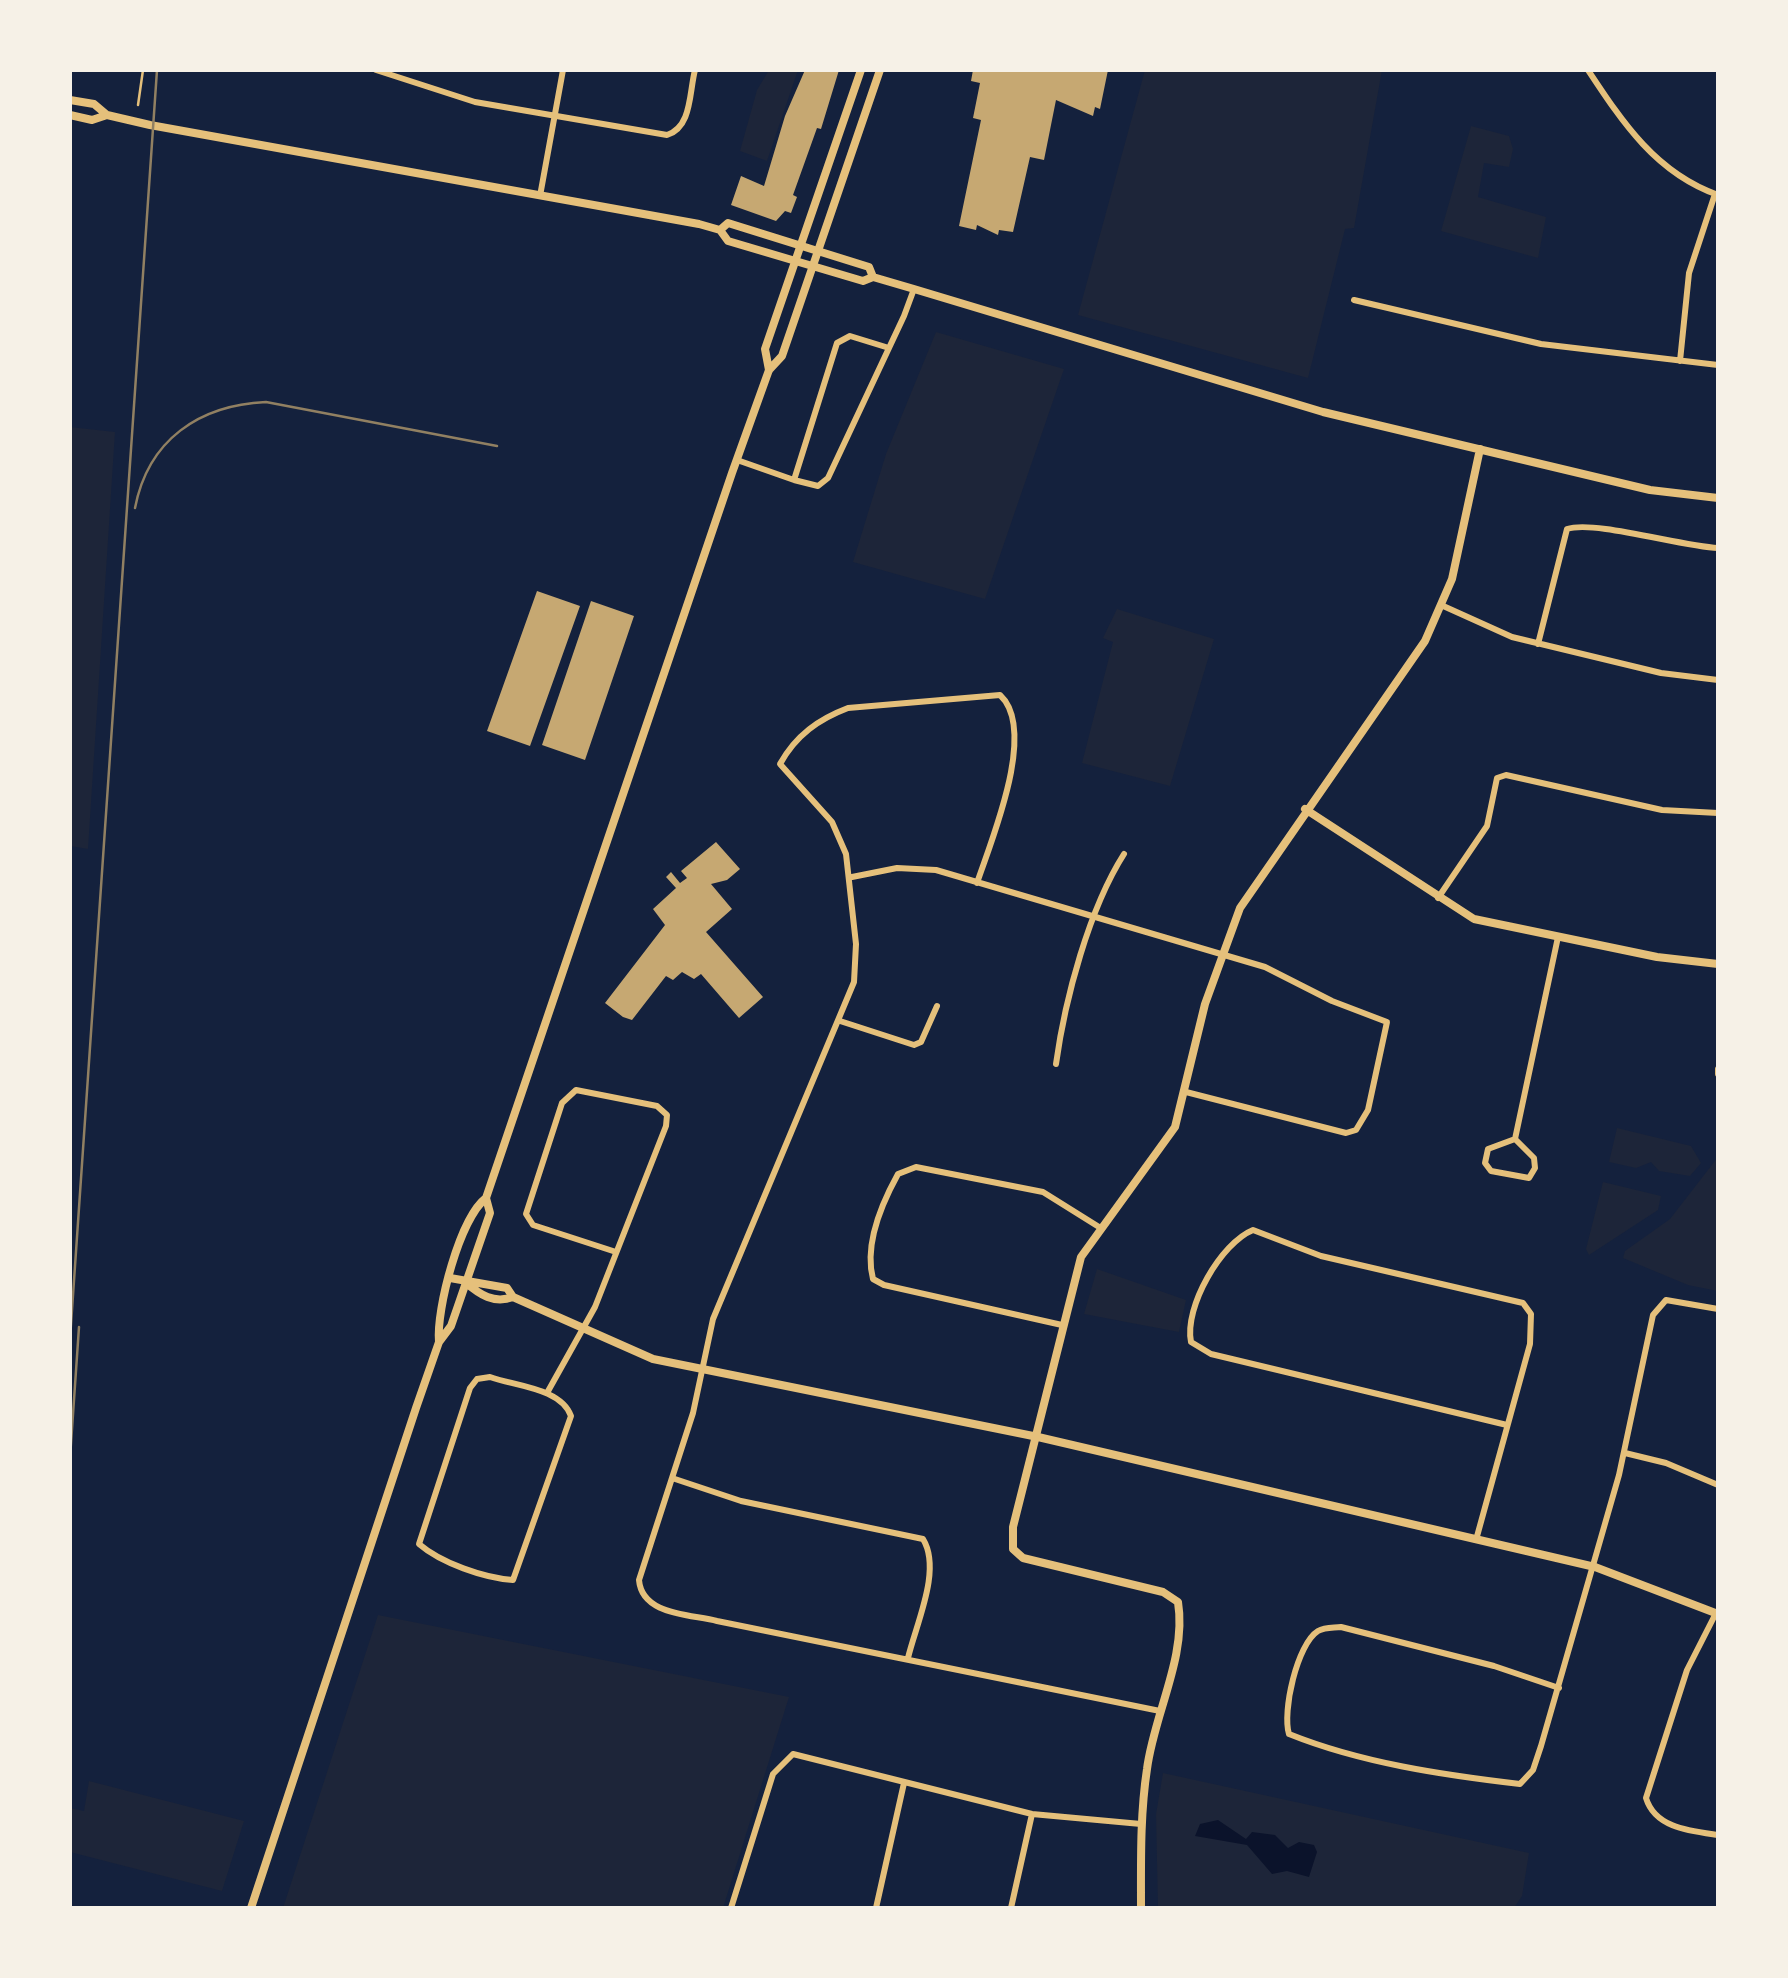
<!DOCTYPE html>
<html>
<head>
<meta charset="utf-8">
<style>
  body { margin:0 }
  #map { position:relative; width:1788px; height:1978px; overflow:hidden; background:#14213d; font-family:"DejaVu Sans",sans-serif }
  canvas { display:block }
  .frame { position:absolute; inset:0; border:72px solid #f6f1e7; pointer-events:none }
</style>
</head>
<body>
<div id="map">
<canvas width="1788" height="1978"></canvas>
<div class="frame"></div>
</div>
<script>
const c = document.querySelector('canvas').getContext('2d');
c.lineJoin = 'round';
function fill(path, color) {
  c.fillStyle = color;
  c.fill(path, 'evenodd');
}
function stroke(path, color, width, dash) {
  c.strokeStyle = color;
  c.lineWidth = width;
  c.lineCap = dash ? 'butt' : 'round';
  c.setLineDash(dash || []);
  c.stroke(path);
}
fill(new Path2D(`
  M769,70h29l-31,91 -27,-10 17,-61z
  M1145,70h237l-28,158 -9,1 -37,149 -230,-63z
  M1471,126l38,10 4,13 -4,18 -25,-4 -6,34 68,20 -8,41 -97,-27z
  M936,332l128,37 -79,230 -132,-37 33,-108z
  M70,427l45,5 -27,417 -18,-3z
  M1117,609l97,30 -44,147 -88,-23 31,-121 -10,-4z
  M1617,1128l74,18 10,17 -11,13 -31,-5 -8,-9 -15,6 -27,-6z
  M1718,1157v134l-30,-6 -65,-27 2,-7 45,-32z
  M1603,1182l58,14 -3,14 -69,45 -3,-6z
  M1097,1269l89,31 -7,32 -95,-18z
  M378,1615l411,82 -66,211h-440z
  M1163,1773l366,80 -7,43 -8,12h-356l-2,-94z
  M89,1781l155,40 -22,70 -152,-39v-44l14,3z`), '#1d2539');
fill(new Path2D(`
  M1218,1820l28,19 6,-7 23,3 13,13 11,-6 15,3 3,7 -8,25 -22,-6 -15,3 -25,-29 -52,-9 5,-12z`), '#0b132b');
fill(new Path2D(`
  M805,70h34l-18,59 -4,-1 -24,67 4,2 -6,16 -6,-2 -9,10 -45,-16 10,-29 23,10 21,-70z
  M973,70h135l-8,39 -5,-2 -2,9 -37,-16 -12,60 -14,-3 -17,75 -14,-2 -1,5 -21,-10 -1,5 -17,-4 22,-106 -8,-2 7,-35 -9,-2z
  M537,591l43,15 -50,140 -43,-15z
  M591,601l43,15 -49,144 -43,-15z
  M716,842l24,27 -13,11 -16,4 21,25 -26,23 57,65 -24,21 -38,-44 -7,5 -12,-7 -9,8 -7,-4 -34,44 -9,-3 -18,-14 60,-78 -12,-16 23,-21 -10,-11 5,-5 9,11 7,-5 -6,-7z`), '#c6a872');
stroke(new Path2D(`
  M138,105l5,-35`), '#e5c07b', 2.5);
stroke(new Path2D(`
  M376,70l99,32 192,33c25,-8 22,-42 28,-65
  M1588,70c35,53 68,103 130,125
  M540,196l23,-126
  M1354,300l187,44 177,21
  M889,348l-39,-12 -13,7 -43,137 24,6 10,-8 76,-162 10,-27
  M1680,361l9,-88 26,-79
  M737,460l57,20
  M1441,605l71,32 149,36 57,7
  M1538,644l29,-115c27,-9 113,17 151,19
  M852,877l45,-9 39,2 329,97 67,34 55,21 -19,88 -12,20 -10,3 -160,-41
  M977,883c14,-42 61,-153 23,-188l-152,13c-29,11 -52,27 -68,56l52,58 14,32 10,90 -2,38 -141,337 -20,94 -54,167c3,35 50,34 78,41l443,90
  M1438,898l49,-72 10,-48 9,-3 156,35 56,3
  M840,1021l74,24 7,-3 16,-36
  M1056,1064c9,-65 33,-155 68,-210
  M1718,1069v5
  M1515,1139l43,-202
  M1515,1139l19,19 1,10 -6,10 -38,-7 -6,-8 3,-14z
  M1062,1325l-178,-40 -11,-6c-9,-34 9,-76 25,-105l18,-7 127,25 56,35
  M490,1377c25,9 71,11 81,39l-58,164c-29,-2 -72,-17 -94,-36l51,-156 7,-9z
  M547,1393l48,-86 71,-181 1,-11 -10,-9 -81,-16 -14,13 -36,111 7,11 80,26
  M1625,1453l41,10 52,22
  M672,1478l69,23 182,38c19,31 -7,85 -15,119
  M1476,1540l54,-196 1,-30 -8,-11 -202,-47 -68,-26c-32,13 -69,77 -62,112l20,12 296,71
  M1716,1613l-29,57 -41,128c9,30 44,33 72,37
  M1559,1688l-65,-22 -153,-39c-8,1 -16,0 -23,4 -21,13 -36,81 -29,103 72,29 154,41 231,50l13,-14 8,-24 78,-271 34,-160 13,-15 52,9
  M731,1908l42,-134 20,-20 239,60 109,10
  M876,1908l28,-125
  M1011,1908l21,-94`), '#e5c07b', 6);
stroke(new Path2D(`
  M70,100l24,4 13,11 43,10 549,99 21,6 8,11 135,40 10,-4 41,12 409,123 327,78 68,8
  M70,115l22,5 15,-5
  M720,230l8,-7 141,44 4,10
  M1305,809l169,110 183,38 61,7
  M450,1278l57,10 6,9 140,62 385,78 557,130 123,47
  M465,1282c15,13 29,22 48,15
  M1141,1908c0,-47 -1,-93 6,-139 7,-55 40,-112 31,-167l-15,-10 -140,-34 -10,-9v-22l68,-270 94,-130 30,-123 35,-96 185,-267 27,-62 28,-130`), '#e5c07b', 8);
stroke(new Path2D(`
  M769,370l-4,-21 96,-279
  M439,1342c-3,-33 21,-124 47,-144l246,-725 37,-103 13,-14 98,-286
  M251,1908l165,-500 23,-66 12,-16 39,-113 -4,-15`), '#e5c07b', 8);
stroke(new Path2D(`
  M135,508c13,-68 64,-103 131,-106l231,44
  M70,1339l87,-1269
  M70,1458l9,-131`), '#918062', 2.5);
</script>
</body>
</html>
